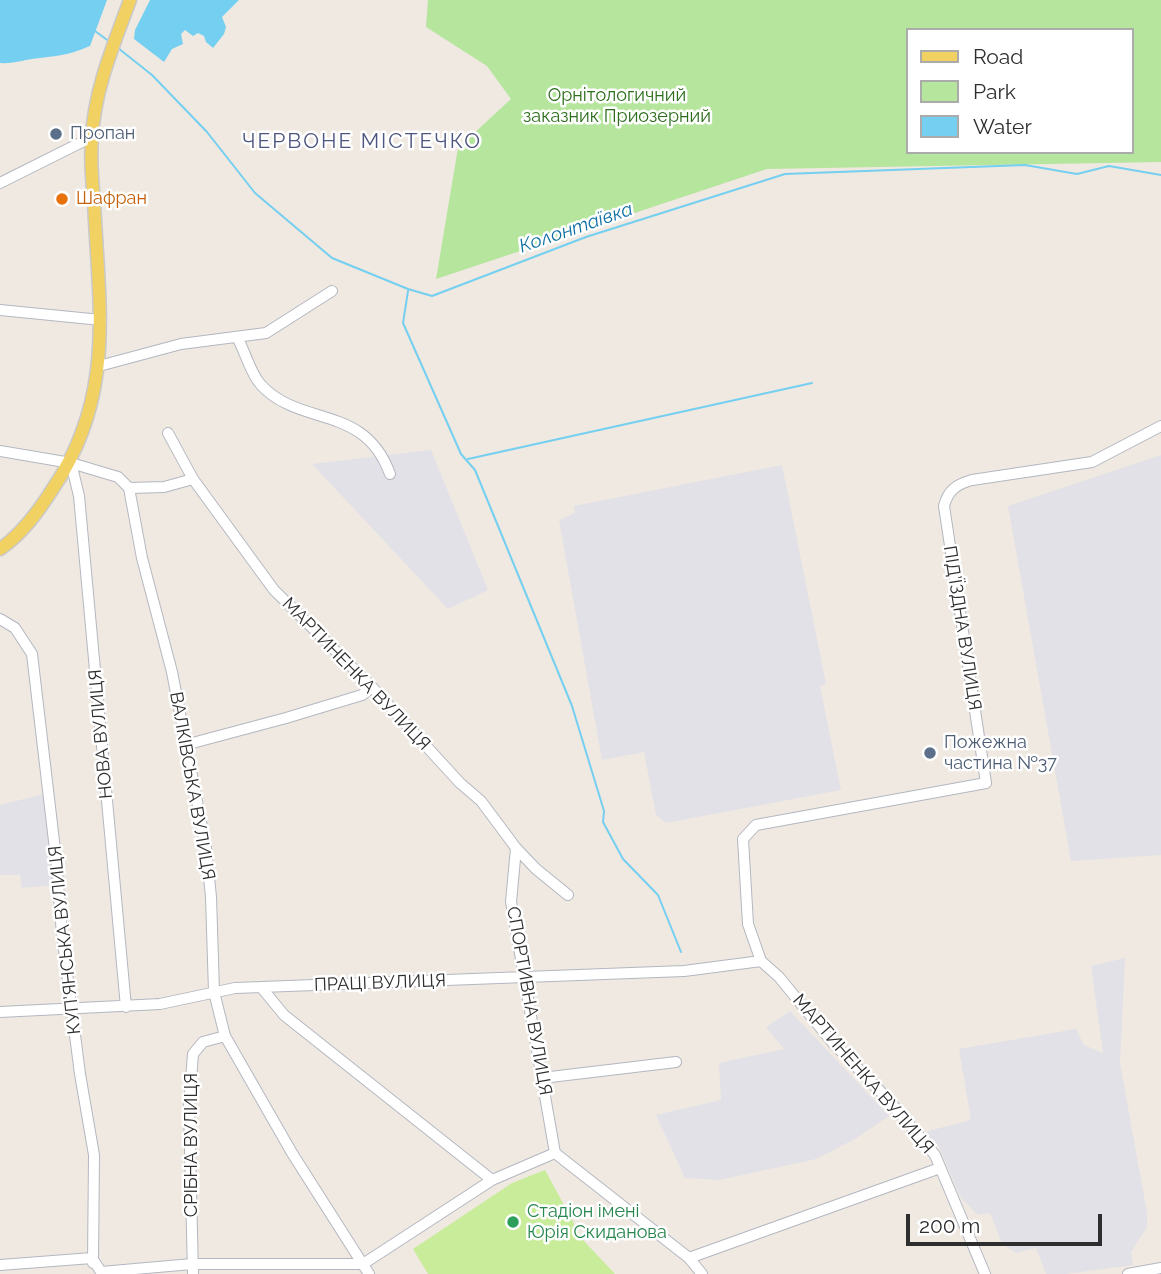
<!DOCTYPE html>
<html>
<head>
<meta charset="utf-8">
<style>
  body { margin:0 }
  #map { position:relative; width:1161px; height:1274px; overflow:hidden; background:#efe9e1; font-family:Raleway,sans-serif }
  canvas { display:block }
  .legend { position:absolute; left:906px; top:28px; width:228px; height:126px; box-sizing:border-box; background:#fff; border:2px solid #ababab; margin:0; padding:9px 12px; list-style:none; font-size:21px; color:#2e2e2e }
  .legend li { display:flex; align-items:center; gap:14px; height:35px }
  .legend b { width:35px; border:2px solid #ababab }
  .scale { position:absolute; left:906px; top:1214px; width:196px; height:32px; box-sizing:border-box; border:4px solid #2e2e2e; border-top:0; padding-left:9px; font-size:21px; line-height:24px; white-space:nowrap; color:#2e2e2e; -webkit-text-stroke:5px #fff; paint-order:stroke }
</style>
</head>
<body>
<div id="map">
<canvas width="1161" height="1274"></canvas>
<ul class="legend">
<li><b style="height:9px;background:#f2d163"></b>Road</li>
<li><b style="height:19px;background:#b6e59e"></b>Park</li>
<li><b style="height:19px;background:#75cff0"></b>Water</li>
</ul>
<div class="scale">200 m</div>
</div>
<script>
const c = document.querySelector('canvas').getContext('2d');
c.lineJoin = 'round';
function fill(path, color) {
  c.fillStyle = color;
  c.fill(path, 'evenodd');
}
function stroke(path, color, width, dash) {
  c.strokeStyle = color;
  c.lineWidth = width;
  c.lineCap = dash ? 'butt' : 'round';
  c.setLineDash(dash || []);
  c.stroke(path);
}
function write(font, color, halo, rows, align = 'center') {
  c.font = font + ' Raleway,sans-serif';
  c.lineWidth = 5;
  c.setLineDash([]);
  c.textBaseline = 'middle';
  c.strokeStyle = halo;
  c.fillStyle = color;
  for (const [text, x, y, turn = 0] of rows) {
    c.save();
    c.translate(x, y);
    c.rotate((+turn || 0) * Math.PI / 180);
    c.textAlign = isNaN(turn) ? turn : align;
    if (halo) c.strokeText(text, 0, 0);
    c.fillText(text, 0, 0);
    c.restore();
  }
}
fill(new Path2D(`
  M431,450l57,140 -40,19 -136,-145z
  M1161,455v400l-90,6 -63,-355z
  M782,465l44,219 -6,2 21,104 -175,33 -10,-8 -12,-63 -42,8 -43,-240 16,-7 -1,-7z
  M44,794l9,91 -31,3 -2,-13h-20v-70z
  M1125,958l-5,105 27,150v14l-16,25 2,13 -67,9h-20l-10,-26 -20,5 -14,-9 -12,-31 -12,2 -17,-17 -23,-53 -14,-13 47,-12 -12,-71 117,-20 8,16 19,8 -12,-87z
  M790,1011l99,105 -34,23 -39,20 -97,21 -34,-2 -29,-63 65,-15 -2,-37 65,-14 -18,-22z`), '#e3e1e8');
fill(new Path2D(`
  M428,0h733v162l-394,7 -331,110 22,-131 53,-49 -24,-33 -61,-39zM907,30h224v122h-224z`), '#b6e59e');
fill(new Path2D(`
  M545,1170l38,70 32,34h-187l-15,-25 99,-66z`), '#c9ec9a');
fill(new Path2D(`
  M0,0h107l-17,46c-22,9 -27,9 -50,12 -14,1 -26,6 -40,5z
  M150,0h89l-17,17 4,10 -2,7 -11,14 -7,-6 -2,-6 -6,-3 -5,3 -8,-6 -4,4 2,10 -11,5 -8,13 -30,-23 1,-9z`), '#75cff0');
stroke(new Path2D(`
  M95,31l15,11
  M118,48l34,27 55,57 48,61 77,65 76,31 24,7 154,-59 199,-63 240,-9 52,9 32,-8 52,9
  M408,291l-5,32 58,131 14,16 97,236 32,105 -1,11 20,37 35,36 23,57
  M468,459l344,-76`), '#75cff0', 2);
const minor = new Path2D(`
  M0,183l92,-46
  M0,310l101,10
  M237,337c8,14 13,36 24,48 40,43 103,18 129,89
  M99,366l82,-22 85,-11 66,-42
  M168,433l25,46 81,111 98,97 88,96 21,18 35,47 20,21 32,26
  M0,451l71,12 47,14 11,11 13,70 30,114 34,176 5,49 3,95 11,44 67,117 77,121
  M71,463l8,33 47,511
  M129,488l35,-1 29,-8
  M0,619l15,9 17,26 24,204 6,76 18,140 14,81 -1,108
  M185,745l101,-27 76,-23 10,-8
  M516,848l-5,54 44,251
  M261,987l23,28 208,165
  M0,1012l160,-8 75,-16 449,-17 77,-10
  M542,1078l134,-16
  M689,1258l251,-90
  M0,1265l92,-7 9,14 91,-8h171l129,-84 63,-27 134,105 13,16
  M193,1274l-4,-168 4,-52 10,-12 22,-6
  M985,1274l-50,-119 -49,-58 -53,-54 -54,-66 -18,-16 -13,-37 -5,-85 13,-14 230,-42 -42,-277c4,-16 13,-22 28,-26l120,-18 69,-36
  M1128,1274l33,-6`);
const major = new Path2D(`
  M0,549c22,-15 38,-37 52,-59 64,-94 47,-182 42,-288 -2,-21 -4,-43 -2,-64 2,-48 22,-94 38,-138`);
stroke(minor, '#b4b7c1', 12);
stroke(major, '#c9c9c9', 15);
stroke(minor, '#fff', 10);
stroke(major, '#f2d163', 12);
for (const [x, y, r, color] of [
  [56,134,7,"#5c6f8a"],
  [62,199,7,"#e8710a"],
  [930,753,7,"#5c6f8a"],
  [513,1222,7,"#2e9e5b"]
]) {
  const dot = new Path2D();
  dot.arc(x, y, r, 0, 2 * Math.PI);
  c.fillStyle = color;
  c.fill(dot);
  stroke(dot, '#fff', 2.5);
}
write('18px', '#2c6e1b', '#fff', [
  ["Орнiтологичний",617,96],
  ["заказник Приозерний",617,117]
]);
write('18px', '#4e5e75', '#fff', [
  ["Пропан",70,134],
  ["Пожежна",944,743],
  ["частина №37",944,764]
], 'left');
write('18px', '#c56008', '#fff', [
  ["Шафран",76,199]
], 'left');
write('18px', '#2e2e2e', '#fff', [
  ["ПІД’ЇЗДНА ВУЛИЦЯ",962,628,81],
  ["МАРТИНЕНКА ВУЛИЦЯ",356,674,46],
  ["НОВА ВУЛИЦЯ",101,734,-95],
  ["ВАЛКІВСЬКА ВУЛИЦЯ",192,786,80],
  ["КУП’ЯНСЬКА ВУЛИЦЯ",65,940,-96],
  ["ПРАЦІ ВУЛИЦЯ",380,983,-2],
  ["СПОРТИВНА ВУЛИЦЯ",529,1001,80],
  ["МАРТИНЕНКА ВУЛИЦЯ",863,1074,49],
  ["СРІБНА ВУЛИЦЯ",192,1145,-90]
]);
write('18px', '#27864d', '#fff', [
  ["Стадiон імені",527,1212],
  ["Юрія Скиданова",527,1233]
], 'left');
write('italic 19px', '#0d6fa3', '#fff', [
  ["Колонтаївка",576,228,-19]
]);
c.letterSpacing = '2px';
write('21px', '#4d5680', '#fff', [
  ["ЧЕРВОНЕ МІСТЕЧКО",362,142]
]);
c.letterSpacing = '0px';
</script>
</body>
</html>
